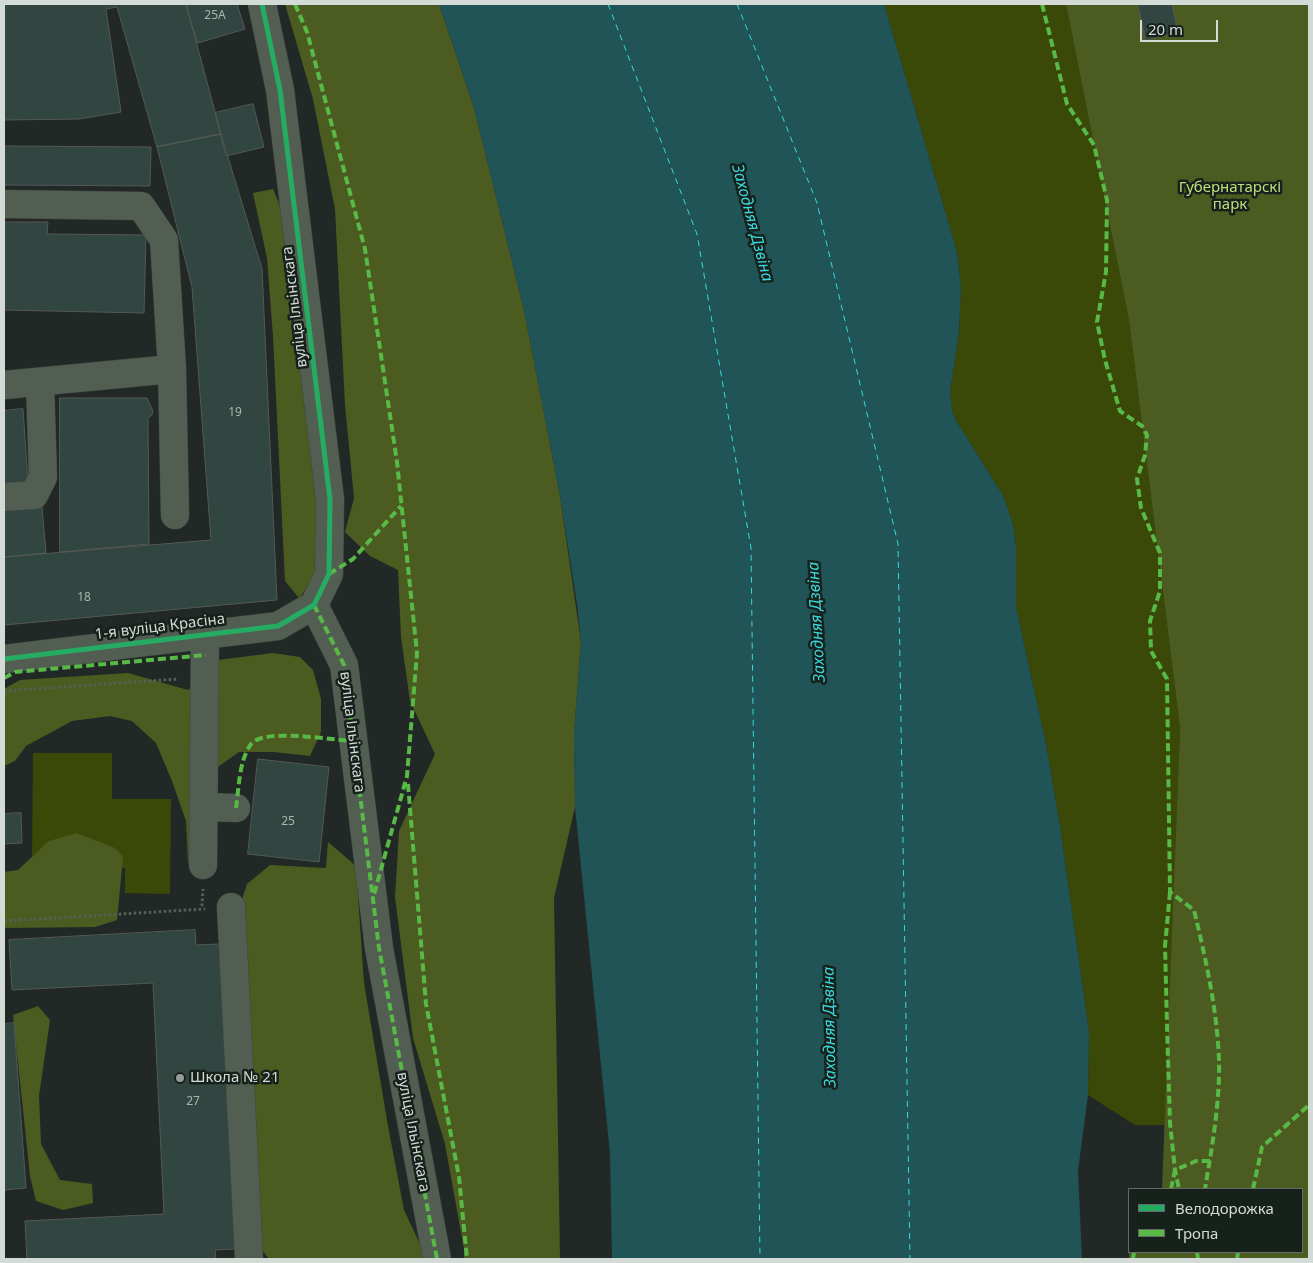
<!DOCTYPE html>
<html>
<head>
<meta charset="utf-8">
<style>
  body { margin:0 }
  #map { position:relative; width:1313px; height:1263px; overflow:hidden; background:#222825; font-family:"Noto Sans",sans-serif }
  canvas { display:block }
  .frame { position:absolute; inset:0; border:5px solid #d4dad6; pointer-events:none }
  .legend { position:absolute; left:1128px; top:1188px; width:175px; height:65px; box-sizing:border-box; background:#17211b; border:1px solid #636b66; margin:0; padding:6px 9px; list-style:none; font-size:15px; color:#d4dad6 }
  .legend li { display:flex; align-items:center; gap:10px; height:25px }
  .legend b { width:25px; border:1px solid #636b66 }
  .scale { position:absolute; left:1140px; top:20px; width:78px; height:22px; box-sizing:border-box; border:2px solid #d4dad6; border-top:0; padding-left:6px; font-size:15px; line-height:18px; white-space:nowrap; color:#d4dad6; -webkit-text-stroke:4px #17211b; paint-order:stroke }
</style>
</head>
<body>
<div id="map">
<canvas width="1313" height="1263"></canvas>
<div class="frame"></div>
<ul class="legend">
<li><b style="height:6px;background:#26ab63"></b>Велодорожка</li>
<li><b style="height:6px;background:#58b947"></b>Тропа</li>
</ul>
<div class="scale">20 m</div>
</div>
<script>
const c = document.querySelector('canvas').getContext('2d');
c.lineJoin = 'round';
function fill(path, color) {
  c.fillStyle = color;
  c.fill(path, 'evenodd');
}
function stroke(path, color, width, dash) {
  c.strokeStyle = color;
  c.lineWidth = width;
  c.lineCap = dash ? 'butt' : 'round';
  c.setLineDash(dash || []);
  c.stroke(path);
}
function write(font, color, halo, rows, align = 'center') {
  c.font = font + ' "Noto Sans",sans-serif';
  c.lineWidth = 5;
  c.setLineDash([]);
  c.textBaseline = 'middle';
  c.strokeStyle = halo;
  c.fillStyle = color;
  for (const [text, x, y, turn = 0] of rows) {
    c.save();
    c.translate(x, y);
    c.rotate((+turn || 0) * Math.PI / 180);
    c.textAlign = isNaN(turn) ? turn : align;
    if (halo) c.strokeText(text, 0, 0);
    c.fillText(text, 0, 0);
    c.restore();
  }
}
fill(new Path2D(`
  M884,4h182l63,317 51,407 -15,397h-30l-47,-30 1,-63 -29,-206 -14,-82 -30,-137v-61l-3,-21 -9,-28 -49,-78 -3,-10 -2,-17 9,-60 2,-45 -4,-35z
  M33,753h79v46h59l-1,95 -45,-1v-25h-93z`), '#3b4908');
fill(new Path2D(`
  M285,4h154l35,104 50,202 36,186 21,146 -7,92 1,73 -21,91 6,361h-96v-10l-19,-105 -32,-106 -18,-141 4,-66 36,-77 -25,-53 -9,-64 -3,-67 -28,-14 -25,-24 9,-34 -9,-93 -10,-196 -22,-110z
  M1066,4h243v1255h-180v-7h173v-63h-140l18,-461 -51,-407z
  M273,189l10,24 10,128 16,50 14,109 -4,73 -20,25 -14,-17 -12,-245 -6,-78 -14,-65z
  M273,653l27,4 13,13 8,29v33l-11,24 -37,-4h-34l-34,24 -9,94 -8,-8 -2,-41 -14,-40 -16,-38 -24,-22 -22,-5 -38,5 -46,25 -11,15 -11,5v-77l16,-9 108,-7 60,17 30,-30z
  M77,833l38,15 8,9 -6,63 -22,7 -90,1 -1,-56 14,-2 31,-29z
  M328,842l28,24 8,117 24,143 16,84 23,49h-158l-17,-22 -16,-319 11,-34 23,-19 56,3z
  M38,1006l12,14 -11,76 2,48 19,36 32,4 1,19 -30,7 -27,-9 -6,-25 -17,-161z`), '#4c5c20');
fill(new Path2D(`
  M439,4h445l73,248 4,35 -2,45 -9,60 2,17 3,10 49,78 9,28 3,21v61l30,137 14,82 29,206 -1,63 -10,76 4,88h-470l-2,-105 -35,-347 -1,-73 7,-92 -4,-38 -17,-108 -36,-186 -50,-202z`), '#215456');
stroke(new Path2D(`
  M608,4l89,230 54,314 9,711
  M737,4l80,199 81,341 12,715`), '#39d8df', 1, [6, 5]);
const building = new Path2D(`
  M4,4h182l35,130 -64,13 -40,-140 -11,2 15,103 -42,7 -75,1z
  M186,4h51l8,25 -47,14z
  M1138,4h34l6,29 -32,7z
  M253,104l11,43 -38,9 -11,-43z
  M221,134l41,135 15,331 -273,25v-68l207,-17 -19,-253 -35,-140z
  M4,146l147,1 -1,39 -146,-1z
  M4,222h44l-1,12 99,1 -2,78 -140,-3z
  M60,398h87l6,13 -1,4 -4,3 1,126 -89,8z
  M23,409l5,73 -24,2v-73z
  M42,507l4,46 -42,4v-47z
  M258,759l71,8 -10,95 -71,-8z
  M21,813l1,30 -18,1v-30z
  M195,930l1,15 23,-1 16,305 -20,1 1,9h-189l-2,-38 139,-7 -11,-231 -141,7 -3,-50z
  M14,1023l12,165 -22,2v-166z`);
fill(building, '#314541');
stroke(building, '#545957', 1);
const minor = new Path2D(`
  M262,4l18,86 50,409 -1,75 -15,31
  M4,204l137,2 23,34 8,129 3,146
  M4,385l168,-16
  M4,497l30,-2 9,-18 -3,-95
  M314,605l30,60 35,283 58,311
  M4,659l274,-33 36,-21
  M204,807l32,1
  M203,865l2,-231
  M231,907l18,352`);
stroke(minor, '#3f4441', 29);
stroke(new Path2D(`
  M4,691l174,-12
  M202,906l1,-17
  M4,921l201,-12`), '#575e57', 3, [2.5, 2.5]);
stroke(minor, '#525e51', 28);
stroke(new Path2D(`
  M295,4l12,28 58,217 32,213 20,191 -10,123 -34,122
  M1042,4l25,100 27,41 13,55 -1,72 -9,50 8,38 15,51 22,15 5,9 -2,20 -8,24 4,29 19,45v38l-10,30 1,30 16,28 3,213 24,18c12,50 23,99 25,150 1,43 -7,87 -14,129
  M329,574l24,-15 48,-53
  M314,605l30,60 35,283 58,311
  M4,678l11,-6 191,-17
  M408,784l18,220 33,173 8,82
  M236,808c3,-21 3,-47 15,-64 11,-16 83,-4 102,-3
  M1170,892l-5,54 2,79 3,98 5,47 4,19
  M1171,1189l4,-19 21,-9h14
  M1253,1189l9,-42 47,-42
  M1197,1252l1,7
  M1133,1259l1,-7
  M1237,1259l1,-7`), '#58b947', 4, [8, 4]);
stroke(new Path2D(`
  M4,659l274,-33 36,-21 15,-31 1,-75 -50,-409 -18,-86`), '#26ab63', 5);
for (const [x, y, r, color] of [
  [180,1078,5,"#969c98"]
]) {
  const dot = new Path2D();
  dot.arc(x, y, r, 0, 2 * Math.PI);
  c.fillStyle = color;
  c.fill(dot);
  stroke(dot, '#17211b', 2);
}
write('12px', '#abb5b1', null, [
  ["25А",215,16],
  ["19",235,413],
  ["18",84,598],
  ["25",288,822],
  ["27",193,1102]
]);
write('15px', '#c2dd7d', '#17211b', [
  ["Губернатарскі",1230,188],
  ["парк",1230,205]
]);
write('15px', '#d4dad6', '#17211b', [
  ["вуліца Ільінскага",295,307,-97],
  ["1-я вуліца Красіна",160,627,-7],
  ["вуліца Ільінскага",352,732,83],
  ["вуліца Ільінскага",413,1132,79]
]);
write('15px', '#d4dad6', '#17211b', [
  ["Школа № 21",190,1078]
], 'left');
write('italic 16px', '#39d8df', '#17211b', [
  ["Заходняя Дзвіна",752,223,75],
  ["Заходняя Дзвіна",817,622,-93],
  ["Заходняя Дзвіна",830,1027,-91]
]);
</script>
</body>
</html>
